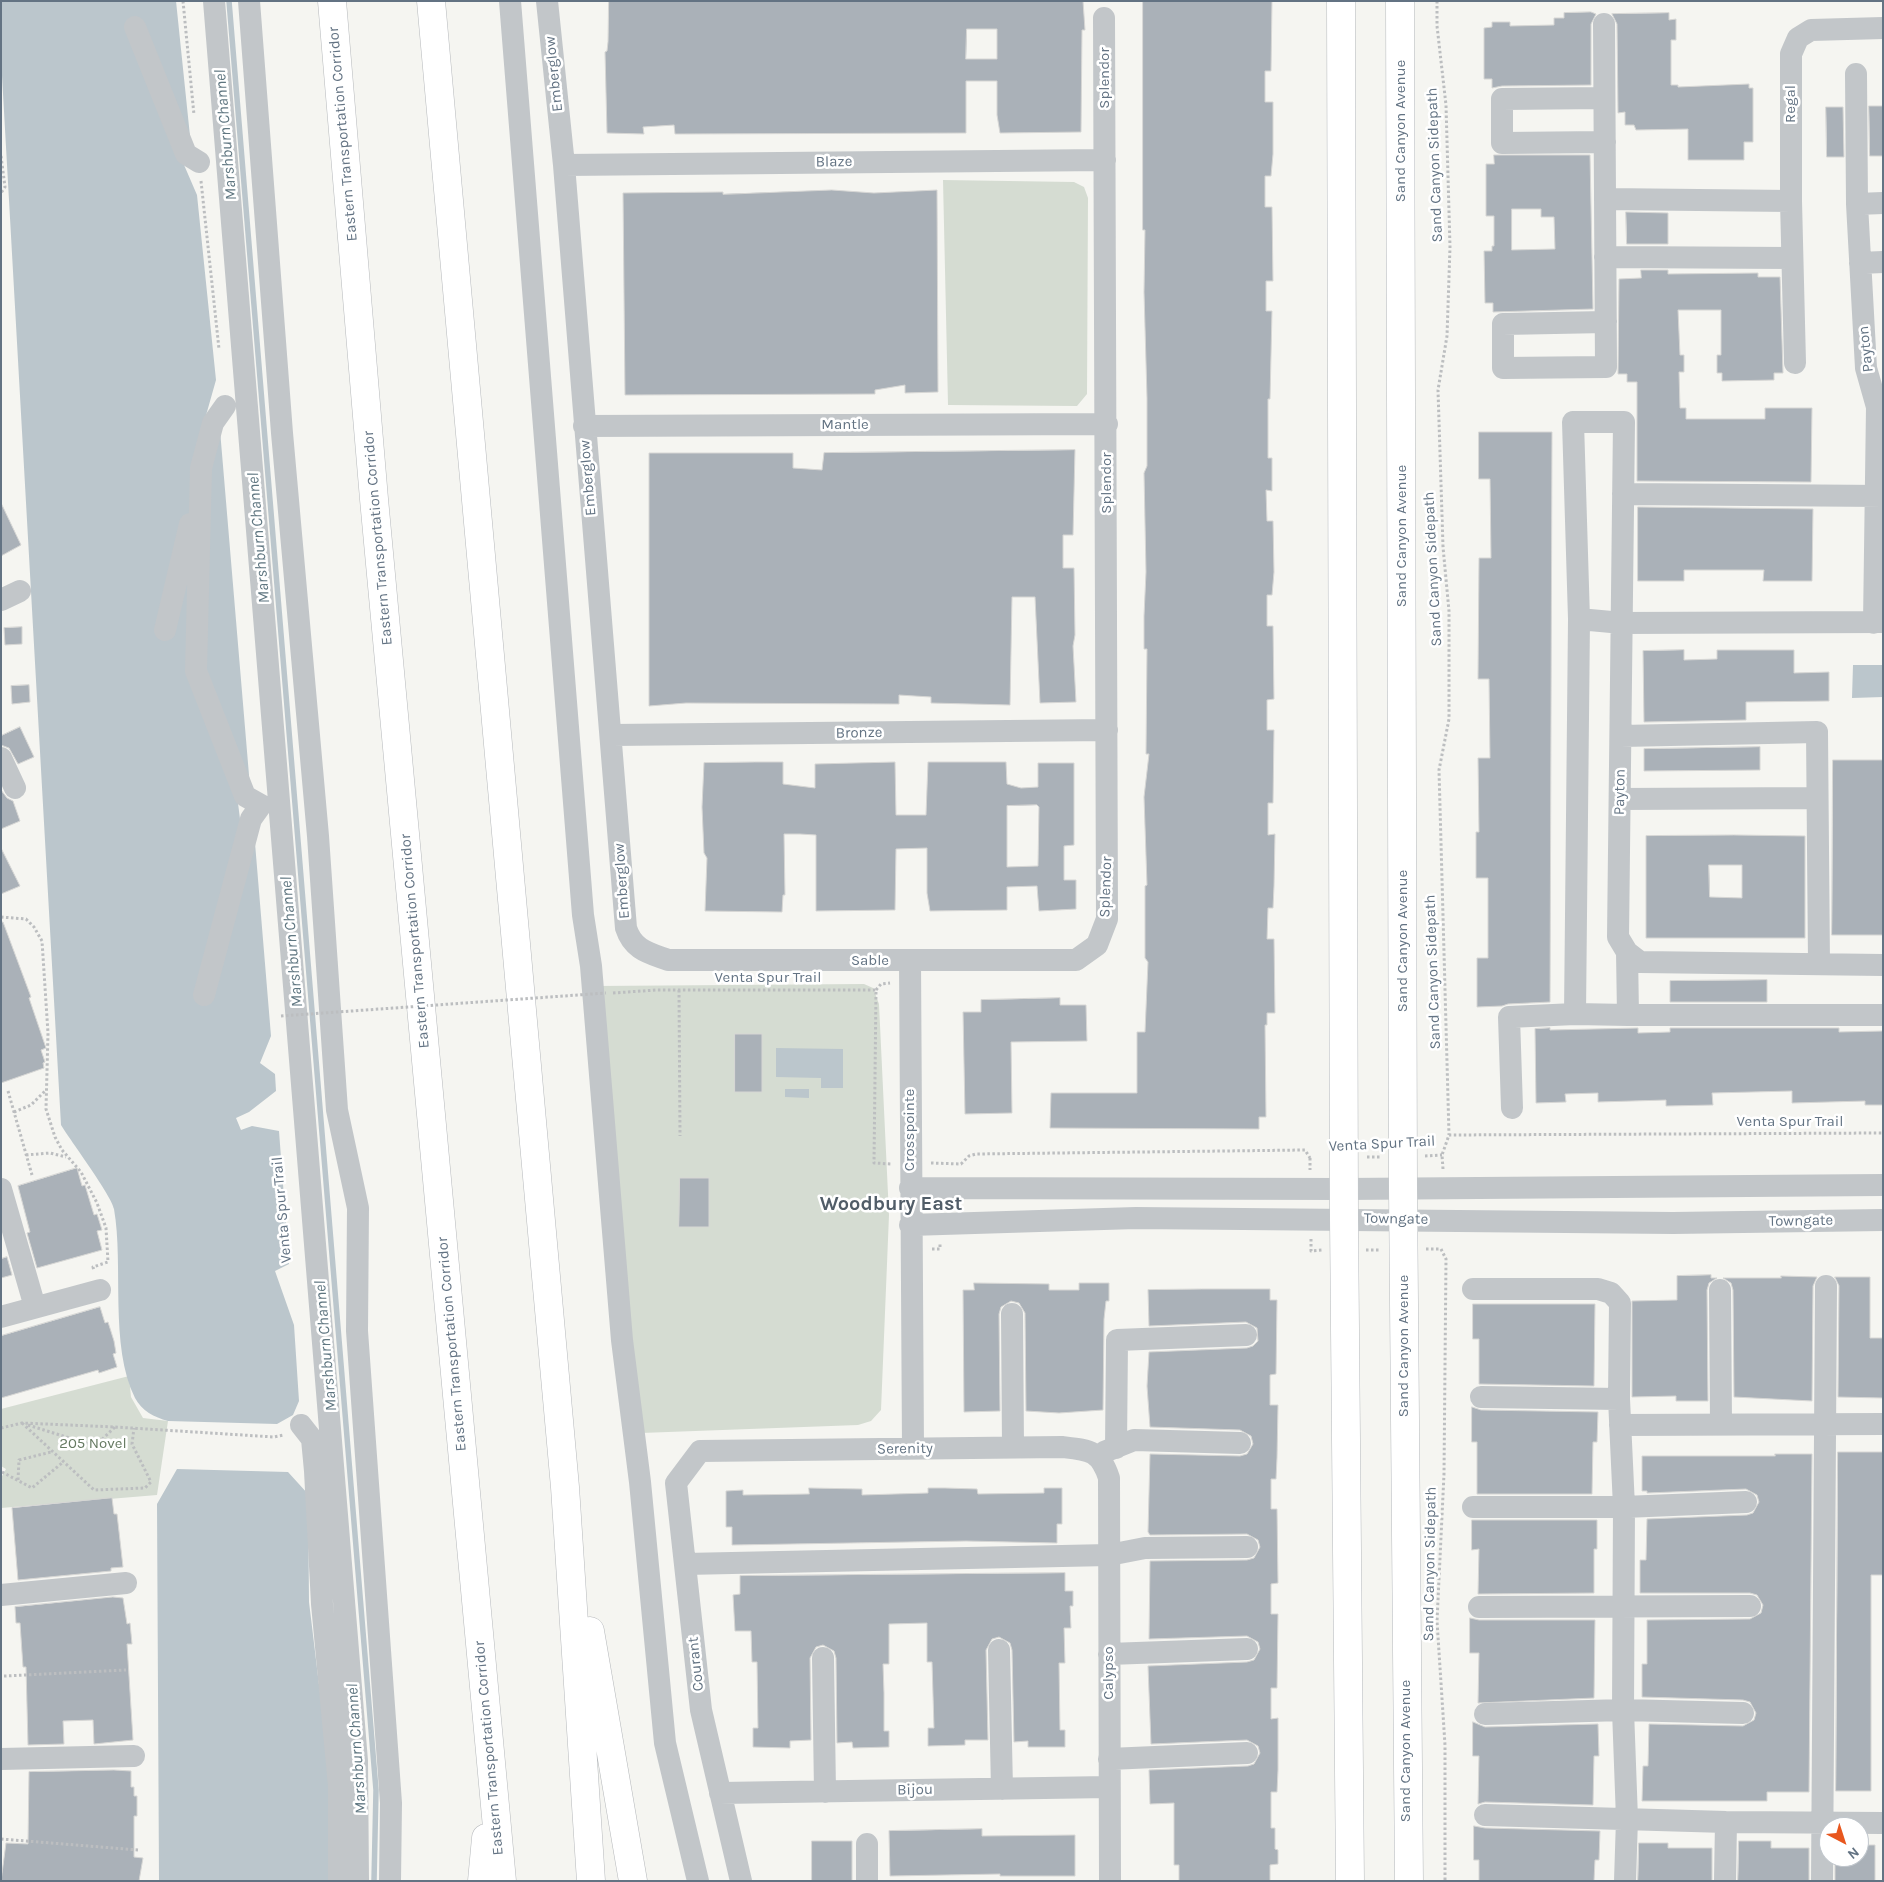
<!DOCTYPE html>
<html>
<head>
<meta charset="utf-8">
<style>
  body { margin:0 }
  #map { position:relative; width:1884px; height:1882px; overflow:hidden; background:#f5f5f1; font-family:Karla,sans-serif }
  canvas { display:block }
  .frame { position:absolute; inset:0; border:2px solid #637383; pointer-events:none }
  .north { position:absolute; left:1819px; top:1817px; width:50px; height:50px; box-sizing:border-box; background:#fff; border:1px solid #c1c7cd; border-radius:50%; rotate:140deg; font-size:14px; font-weight:700; line-height:20px; text-align:center; color:#637383 }
  .north::after { content:''; display:block; margin:auto; width:18px; height:22px; background:#e8571e; clip-path:polygon(50% 0,100% 100%,50% 72%,0 100%) }
</style>
</head>
<body>
<div id="map">
<canvas width="1884" height="1882"></canvas>
<div class="frame"></div>
<div class="north">N</div>
</div>
<script>
const c = document.querySelector('canvas').getContext('2d');
c.lineJoin = 'round';
function fill(path, color) {
  c.fillStyle = color;
  c.fill(path, 'evenodd');
}
function stroke(path, color, width, dash) {
  c.strokeStyle = color;
  c.lineWidth = width;
  c.lineCap = dash ? 'butt' : 'round';
  c.setLineDash(dash || []);
  c.stroke(path);
}
function write(font, color, halo, rows, align = 'center') {
  c.font = font + ' Karla,sans-serif';
  c.lineWidth = 5;
  c.setLineDash([]);
  c.textBaseline = 'middle';
  c.strokeStyle = halo;
  c.fillStyle = color;
  for (const [text, x, y, turn = 0] of rows) {
    c.save();
    c.translate(x, y);
    c.rotate((+turn || 0) * Math.PI / 180);
    c.textAlign = isNaN(turn) ? turn : align;
    if (halo) c.strokeText(text, 0, 0);
    c.fillText(text, 0, 0);
    c.restore();
  }
}
fill(new Path2D(`
  M943,180l131,2 10,5 4,11 -1,196 -10,12 -129,-1z
  M864,984l9,4 6,16 10,211 -8,195 -10,11 -13,4 -217,8 -45,-447z
  M129,1376l2,21 12,21 25,3 -11,74 -156,13v-30l5,-9 -5,-3v-57z`), '#d5dcd2');
fill(new Path2D(`
  M1,1h175l14,135 -15,8 22,51 19,185 -13,46 17,4 30,357 -13,8 4,32 13,4 17,205 -11,27 15,11 1,17 -27,21 -13,6 5,12 11,-4 27,5 10,133 -14,7 19,54 5,76 -6,14 -16,9 -109,-3c-14,-4 -26,-10 -33,-23 -26,-53 -11,-132 -21,-189 -2,-13 -44,-69 -53,-84l-60,-1067z
  M1853,665h30v32l-31,1z
  M776,1048l67,1v39h-22v-10l-45,-1z
  M785,1089h24v9l-24,-1z
  M177,1469l111,3 20,22 1,108 20,165 -1,114h-169l-2,-377z`), '#bbc6cc');
stroke(new Path2D(`
  M229,1l147,1789 -2,91`), '#bbc6cc', 5.5);
const building = new Path2D(`
  M609,1h474l2,29h-3l-1,102 -81,1 -3,-18v-34h-31v52l-291,1 -1,-9 -31,2 1,7 -37,-1 -2,-81 2,-1 1,-9zM967,29h30v30h-31z
  M1143,1h129l-1,70h-6v31h8v52l-2,22h-6v31h7l1,74h-7v30h6l-2,88h-2v59h4v33l-6,-1 1,31h6l1,51 -2,23h-5v31h6l1,73 -7,1v30h7l-1,73h-5v32l7,-1 -1,52 -1,22h-5l-1,31h7l1,74h-8v12h-2l1,92h-7v12l-209,-1 1,-35h86v-61h8l3,-70 -3,-4v-72l2,-1 -3,-88 5,-43h-3l1,-105h-3v-33l2,-44 -2,-99 3,-7v-68l-3,-106 1,-62h-2z
  M1591,12l5,2 -5,10v61l-89,1 -10,2v-9h-8v-51l8,-1v-5h18v4l44,-1v-7h10v-5z
  M1669,13v7l7,-1v21h-5v45h7v2l71,-3v4h4v54h-9v18h-56v-31l-52,1 -2,-5h-9v-13l-7,1 -1,-89 -5,-10z
  M1869,106h14v50h-13z
  M1826,107h17l1,50h-17z
  M1494,155h96l3,154 -100,3v-9h-8l-1,-52h8v-5h2v-30h-8v-52h8zM1512,209h29v8h13l1,32 -43,1z
  M832,190l42,3 63,-3 1,202 -33,1v-8l-30,5v4l-250,1 -2,-202 100,-1v2z
  M1626,212l42,1v31h-41z
  M1641,270h27v4l90,-1v4h22l3,96h-9v7l-52,1v-8h-5v-18h4v-45h-43l2,45h4v17h-5l1,36h6v11h79v-11h47l-1,74 -174,-1v-99h-10v-8h-9l1,-95 22,-1z
  M1479,432h73l-2,570 -42,2 -6,2 -25,1v-49h11v-80h-12v-46h3l-1,-74h12l-1,-79h-11l1,-121h12l-1,-79h-11z
  M1075,450l-2,85h-10v33h11l1,67 -2,11 3,56 -36,1 -5,-106h-23l-2,108 -79,-2v-6l-32,-2v9l-213,-1 -37,3v-253h144v15l29,2 2,-17z
  M1,503l20,42 -20,11z
  M1638,507l175,2 -1,72h-49l1,-11h-80v11h-46z
  M22,627v17l-17,1 -1,-17z
  M1684,650v10l33,-1v-9h77v23l35,-1v29l-83,1v18l-102,2 -1,-71z
  M29,685l1,17 -18,2 -1,-18z
  M20,727l14,30 -16,7 -9,-16 -8,-3v-9z
  M1760,747v23l-116,1v-22z
  M1833,760h50v175h-51z
  M755,762h28v22l32,4v-24l80,-2 1,53h30l2,-53h78l1,22 14,4 17,-1v-24h36v82l-10,1v34h12v29l-37,2 -2,-25 -30,1v23l-77,1 -3,-18v-45l-31,1 -1,61 -79,1v-76l-16,-1h-16l1,61h-2l-1,17 -77,-1 2,-53 -3,-5 -2,-46 2,-44zM1037,805l2,2 -1,59 -31,1v-61z
  M1,790l6,8 6,3 7,20 -19,8z
  M1734,835l71,1v102h-159v-102zM1709,865h33v33l-32,-1z
  M1,848l19,38 -19,8z
  M1,922h2l28,75 -2,1 17,50 -5,2 4,12 -2,1 1,5 -43,15z
  M1767,980v22h-97v-21z
  M1060,998v7h26l1,36 -76,1 1,71 -47,1 -2,-102h18v-12z
  M1550,1028v2l88,-2v5l32,-1v-4h169v4l44,-1v74h-18v-4l-73,2v-12l-80,2 1,12 -47,1v-6l-68,2v-9l-33,1 1,8 -30,1 -1,-74z
  M735,1034h27v58h-27z
  M77,1168l5,18 3,-1 9,30 3,-1 5,16 -5,1 5,19 -65,18 -10,-35 3,-1 -12,-46z
  M680,1178h29v49h-30z
  M7,1257l5,18 -11,3v-19z
  M1711,1275v3h6l-8,5 -2,7 1,111h-32v-5l-44,1v-96l45,-1v-24z
  M1781,1276l36,1 -4,9 -1,115 -78,-4 -1,-107 -2,-7 -8,-5h58z
  M1835,1277h35v61h13v60l-45,-1 1,-111z
  M974,1283l75,1v6h30v-7h30v18h-3l-2,18 -1,91 -44,3 -33,-2 -1,-98 -6,-10 -8,-2 -10,6 -2,7 1,97 -36,1 -1,-122h11z
  M1202,1289h68v11h7l-1,74 -6,1v30h8l-1,53 -1,21h-5v30h6l1,74 -7,1v30h7l-1,74h-6v31l7,-1v52l-1,22h-6v36h4v21l3,1v14l-8,1v16h-91v-16h-5v-62l-24,1 -1,-34 99,-4 6,-2 6,-11 -2,-7 -11,-6 -96,4 -3,-78 99,-4 7,-2 6,-11 -2,-7 -11,-6 -98,3 1,-78 97,-1 7,-2 6,-11 -2,-7 -11,-6 -97,1 -2,-3 2,-78 90,2 7,-2 6,-10 -2,-8 -11,-6 -90,-3 -3,-41 2,-34 98,-4 6,-2 5,-5 -1,-13 -11,-6 -97,4 -1,-36z
  M1473,1304h122l-1,82 -115,-2v-45h-6z
  M100,1307l5,16 3,-1 6,19 2,12 -3,1 4,13 -18,6 -1,-3 -97,28v-62z
  M1472,1407l9,3 117,2 -1,30h-4l-1,52h-115v-52h-5z
  M1838,1452h45v123h-12v216h-35z
  M1775,1454h37l-3,338h-42v9h-125l1,-35h5l1,-42 94,2 11,-6 2,-7 -6,-11 -7,-2 -101,-3v-33h5v-44l103,-1 11,-6 2,-8 -6,-10 -7,-2h-110v-33h6l1,-41 100,-4 6,-2 6,-11 -2,-7 -11,-6 -99,4v-2h-5v-35h133z
  M809,1488l53,1v6l66,-2v-5h17l32,1 1,5 66,-1v-5h18v36h-5v19l-91,-2 -234,4v-18h-6v-36l17,-1v5l66,-1z
  M112,1498l2,16h3l6,53 -12,1v3l-93,9 -6,-72z
  M1472,1520h125v29h-3v44l-116,1 1,-45 -7,1z
  M1065,1573v18h8v15h-3l1,22h-7l1,35h-6l1,67h5v17h-37v-6l-14,1 -2,-92 -2,-7 -11,-6 -7,2 -6,11 2,90h-23v5l-37,1v-18h6l-2,-66h-5v-39l-38,1v40h-6l1,29v38h5v16l-36,1 -1,-6 -15,1 -1,-85 -2,-7 -11,-6 -7,2 -6,11 1,82 -21,1v7l-37,-1v-19h5l-1,-66h-5l-1,-31h-16l-2,-36 7,-1v-18z
  M113,1597l10,1 4,26 3,-1 2,21h-5l6,96 -39,4 -1,-24 -30,1 1,23 -36,1 -2,-78h-3l-3,-44h-4l-1,-16z
  M1470,1618l9,2h116l-1,78 -116,5 1,-50h-9z
  M1473,1722l12,5 113,-3 1,32h-5l-1,49 -108,-3 -7,2 1,-48h-6z
  M114,1770l17,1v16h3v9h3v20h-3v41l9,1 -4,23h-138l5,-38 22,1 1,-72z
  M1474,1826l11,2 115,3 -1,29h-4l-1,21h-115v-21h-5z
  M982,1829v7l93,-1v41h-75v-2l-110,2 -1,-45z
  M812,1841h40v40h-40z
  M1739,1841h32v7h38v33h-71z
  M1639,1843h29v5h44v33h-74z
  M1859,1845h16v36h-40v-24h24z`);
fill(building, '#aab1b8');
stroke(building, '#d6d6d4', 1);
const major = new Path2D(`
  M1341,1l3,1218 6,662
  M1400,1l3,1187 6,693`);
const highway = new Path2D(`
  M332,1l42,498 128,1382
  M431,1l134,1486 26,394
  M590,1631l43,250
  M482,1881l4,-43`);
stroke(major, '#b5b9bd', 29);
stroke(highway, '#b5b8bb', 29);
stroke(new Path2D(`
  M183,1l11,114
  M1437,1v25l9,79 4,142 -3,89 -9,54 5,157 6,64v108l-10,51 10,365
  M1,156l4,31 -4,6
  M201,181l18,168
  M1,917l25,2 8,8 8,14 6,92 -2,76 9,28 7,13 19,22 16,31 9,25 2,34 -15,5 1,4
  M679,990l1,146
  M876,990l5,-6 9,-1
  M613,993l43,-3h220l-2,173 18,1
  M8,1091l24,84
  M14,1112l17,-7 14,-14
  M26,1155l24,-2 16,4
  M1425,1156l17,-1
  M1367,1157h14
  M1310,1158v12
  M931,1163l30,1 8,-8 7,-2 329,-4 5,8
  M1443,1169l-1,-14 7,-20 434,-2
  M1311,1239v12l11,-1
  M932,1249h8v-6
  M1426,1249h15
  M1441,1249l5,10 -2,215 -7,147 8,124v136
  M1366,1250h14
  M22,1423l72,67 51,-2 6,-6 -19,-38 2,-16
  M28,1425l67,21 20,-19
  M1,1428l21,-5 93,4 159,10 10,-2
  M2,1472l30,16 30,-25
  M18,1480l1,-20 32,-8
  M4,1676l122,-6
  M1,1839l137,11`), '#bcbec0', 3, [2.5, 2.5]);
stroke(new Path2D(`
  M214,1l143,1760 1,120
  M249,1l33,432 36,403 19,274 21,98 -1,123 34,472 -1,78
  M510,1l73,914 8,51 31,374 18,142 25,261 33,138
  M547,1l17,164 62,763c7,22 23,25 42,32h408l21,-15 10,-26 -3,-901
  M1604,24l2,343 -103,1v-44l103,-2
  M135,27l51,127 13,8
  M1856,74l1,130 9,164 11,39 -3,216
  M1604,98l-102,1v44l103,-1
  M564,165l541,-5
  M1605,199l186,2
  M1857,204l26,-1
  M1605,257l187,1
  M1860,263l23,-1
  M1795,363l-4,-162v-147l7,-16 13,-8 72,-2
  M584,426l523,-2
  M1623,494l260,2
  M1,600l19,-9
  M1579,619l-6,-197h51l-6,515 9,15 13,10 243,3
  M165,630l25,-106
  M612,735l495,-5
  M1621,736l196,-4 2,232
  M1,758l14,30
  M1620,799l196,-1
  M1627,952l1,63h255
  M910,961l3,487
  M204,995l47,-176 10,-14 -16,-9 -49,-125 5,-203 12,-45 12,-17
  M1575,1014l53,1
  M1512,1108l-3,-91 66,-3 4,-395 43,4 261,-1
  M910,1188l434,1 539,-4
  M1,1189l34,118
  M910,1225l226,-7 537,5 210,-3
  M1473,1289h125l13,4 9,10 -1,96 5,108 -1,203 4,109 -2,62
  M1720,1290l1,133
  M1012,1314l1,133
  M1,1317l99,-27
  M1481,1397l138,2
  M301,1425l11,14 3,32 7,133 17,182v95
  M1620,1425l263,-1
  M1116,1448l1,-108 129,-5
  M1104,1452l30,-12 106,3
  M1473,1507h151l122,-5
  M685,1564l424,-9 36,-7 102,-1
  M1,1595l125,-12
  M1479,1607l271,-1
  M999,1650l3,139
  M1109,1654l138,-5
  M823,1658l2,134
  M1485,1714l138,-4 120,3
  M1,1759l133,-3
  M1109,1759l138,-6
  M720,1793l389,-6
  M1485,1815l241,7 157,1
  M741,1881l-40,-171 -25,-227 24,-32 362,-4c27,3 38,3 47,31l1,403
  M867,1881v-37
  M1725,1881l1,-59
  M1822,1881l4,-595`), '#c2c6c9', 22);
stroke(major, '#fff', 28);
stroke(highway, '#fff', 28);
stroke(new Path2D(`
  M281,1016l325,-23`), '#bcbec0', 3, [2.5, 2.5]);
write('15px', '#637383', '#fff', [
  ["Emberglow",554,74,-96],
  ["Splendor",1105,78,-90],
  ["Regal",1791,104,-90],
  ["Sand Canyon Avenue",1401,131,-90],
  ["Eastern Transportation Corridor",343,134,-95],
  ["Blaze",834,162,-1],
  ["Sand Canyon Sidepath",1435,165,-92],
  ["Payton",1866,349,-96],
  ["Mantle",845,425],
  ["Emberglow",588,478,-95],
  ["Splendor",1107,483,-90],
  ["Sand Canyon Avenue",1402,536,-90],
  ["Eastern Transportation Corridor",378,538,-95],
  ["Sand Canyon Sidepath",1433,569,-93],
  ["Bronze",859,733,-1],
  ["Payton",1620,792,-89],
  ["Emberglow",622,881,-94],
  ["Splendor",1106,887,-88],
  ["Eastern Transportation Corridor",415,941,-95],
  ["Sand Canyon Avenue",1403,941,-90],
  ["Sable",870,961],
  ["Sand Canyon Sidepath",1433,972,-92],
  ["Venta Spur Trail",768,978],
  ["Venta Spur Trail",1790,1122],
  ["Crosspointe",910,1130,-90],
  ["Venta Spur Trail",1382,1144,-3],
  ["Venta Spur Trail",282,1210,-95],
  ["Towngate",1396,1219,1],
  ["Towngate",1801,1221,-1],
  ["Eastern Transportation Corridor",452,1344,-95],
  ["Sand Canyon Avenue",1404,1346,-90],
  ["Serenity",905,1449,-1],
  ["Sand Canyon Sidepath",1430,1564,-89],
  ["Courant",696,1664,-96],
  ["Calypso",1109,1673,-90],
  ["Eastern Transportation Corridor",489,1748,-95],
  ["Sand Canyon Avenue",1406,1751,-90],
  ["Bijou",915,1790,-1]
]);
write('15px', '#667a62', '#fff', [
  ["205 Novel",93,1444]
]);
write('italic 16px', '#5f7680', '#fff', [
  ["Marshburn Channel",226,135,-95],
  ["Marshburn Channel",259,538,-95],
  ["Marshburn Channel",292,942,-95],
  ["Marshburn Channel",326,1346,-95],
  ["Marshburn Channel",357,1749,-94]
]);
write('bold 20px', '#515d68', '#fff', [
  ["Woodbury East",891,1204]
]);
</script>
</body>
</html>
